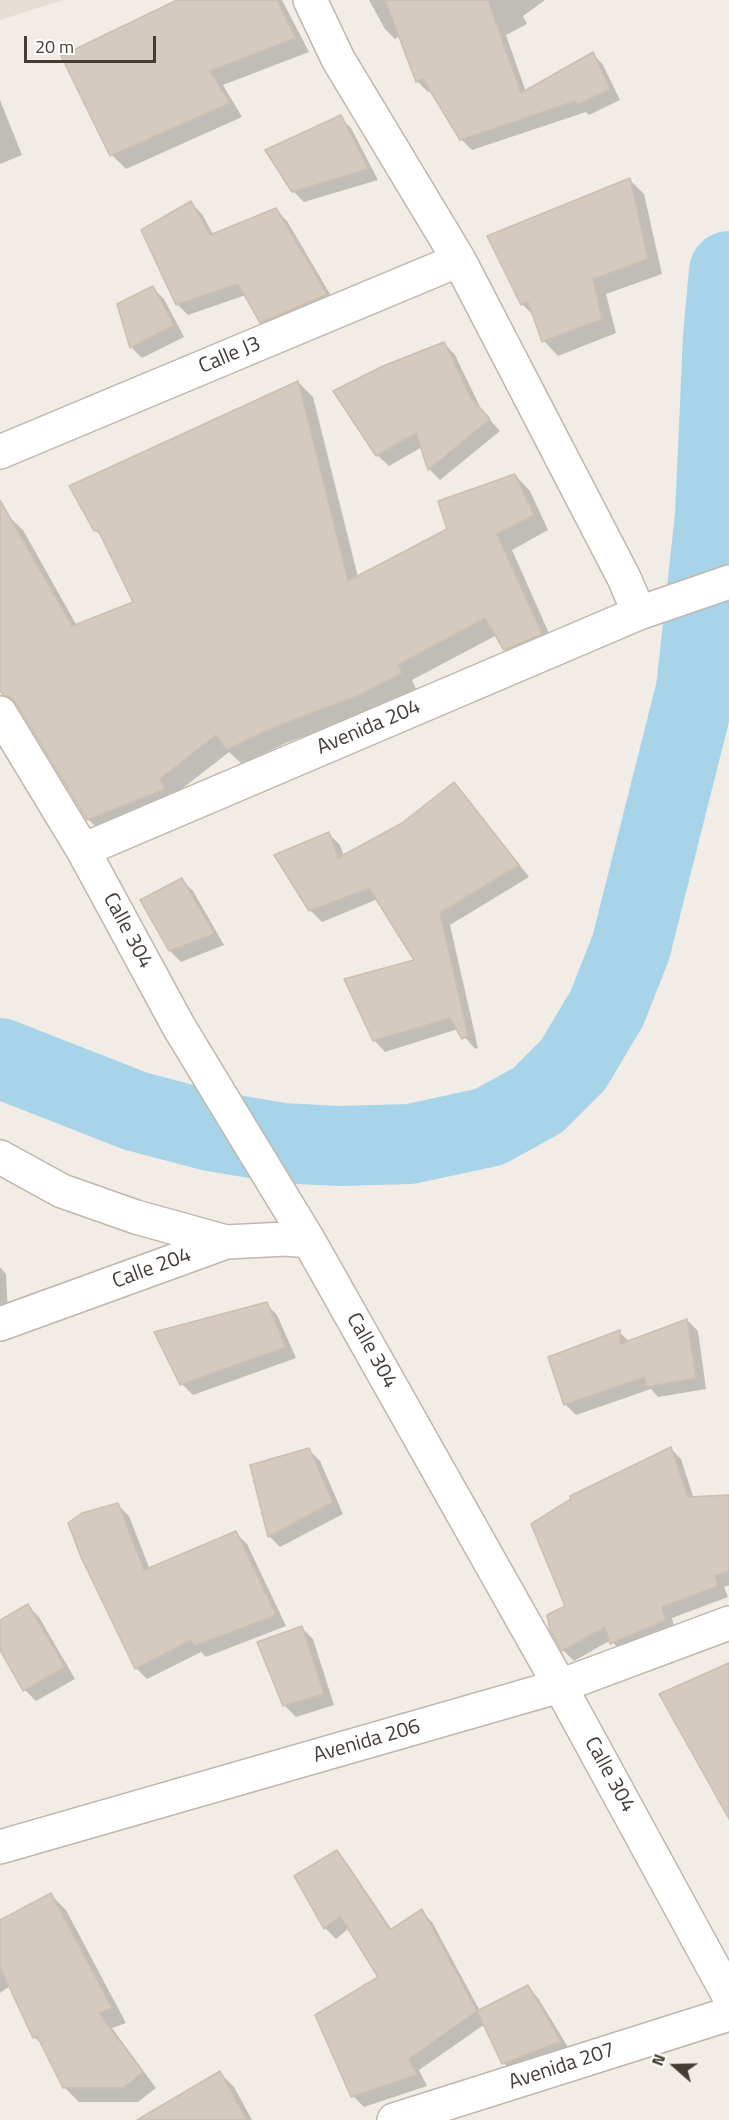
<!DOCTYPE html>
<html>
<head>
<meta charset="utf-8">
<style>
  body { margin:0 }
  #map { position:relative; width:729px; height:2120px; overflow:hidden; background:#f1ede6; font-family:"Titillium Web",sans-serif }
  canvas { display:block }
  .north { position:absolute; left:645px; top:2036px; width:60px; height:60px; -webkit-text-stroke:4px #fff; paint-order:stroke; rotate:290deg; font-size:16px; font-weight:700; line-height:24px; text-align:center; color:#433d36 }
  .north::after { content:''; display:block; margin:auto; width:21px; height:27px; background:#433d36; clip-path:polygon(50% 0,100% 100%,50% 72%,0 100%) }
  .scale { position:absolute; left:24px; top:36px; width:132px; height:27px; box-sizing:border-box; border:3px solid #433d36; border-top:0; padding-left:8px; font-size:18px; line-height:21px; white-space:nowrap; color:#433d36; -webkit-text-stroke:4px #fff; paint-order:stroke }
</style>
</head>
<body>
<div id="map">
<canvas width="729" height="2120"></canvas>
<div class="north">N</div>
<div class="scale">20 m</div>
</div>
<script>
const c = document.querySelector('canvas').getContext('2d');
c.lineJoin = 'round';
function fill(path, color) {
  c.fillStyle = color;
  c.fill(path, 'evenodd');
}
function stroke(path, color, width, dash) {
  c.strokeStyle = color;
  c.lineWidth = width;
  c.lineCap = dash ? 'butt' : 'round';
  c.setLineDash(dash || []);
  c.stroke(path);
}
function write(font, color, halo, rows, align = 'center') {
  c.font = font + ' "Titillium Web",sans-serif';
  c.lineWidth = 6;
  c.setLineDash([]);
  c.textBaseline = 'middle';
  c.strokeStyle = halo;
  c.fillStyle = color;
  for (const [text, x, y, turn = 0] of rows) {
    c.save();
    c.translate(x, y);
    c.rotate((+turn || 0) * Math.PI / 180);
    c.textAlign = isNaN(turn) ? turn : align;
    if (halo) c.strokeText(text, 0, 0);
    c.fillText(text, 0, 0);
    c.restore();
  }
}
fill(new Path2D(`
  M0,0h63l-63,20z`), '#e5ded4');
fill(new Path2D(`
  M180,0h102l27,52 -86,33 19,32 -116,52 -14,-14 -49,-98z
  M369,0h176l-22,16 4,8 -21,11 20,57 67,-38 10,11 17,35 -31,15 -3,-3 -114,38 -11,-11 -30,-49 -3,2 -11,-11 -17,-45 -5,3 -10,-10z
  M0,100l22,55 -22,9z
  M340,117l11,11 27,52 -74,22 -11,-11z
  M630,180l14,14 18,80 -56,20 10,39 -58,23 -14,-15 -10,-25 -12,-12z
  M191,203l11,11 12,22 62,-26 11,11 50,85 -64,27 -11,-11 -16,-27 -58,20 -11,-11z
  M153,288l11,11 20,38 -42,21 -11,-11z
  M444,343l11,12 27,56 18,20 -60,49 -11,-11 -7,-22 -33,19 -12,-11z
  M298,382l15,15 45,180 91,-47 66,-55 15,16 18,39 -36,20 44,99 -36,16 -15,-16 -8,-14 -85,45 4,9 -41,21 -89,33 -44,21 -13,-12 -55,43 -71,39 -15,-15 -66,-109 -18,-16 -4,-7v-169l7,-3 16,15 54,96 58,-23 -30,-63 -10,-10z
  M454,784l11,11 64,82 -79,48 28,123 -3,1 -17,-20 -73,23 -11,-12 42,-79 -38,-62 -56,23 -11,-11 -35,-56 53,-21 11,11 4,11 59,-31z
  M182,880l11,11 31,54 -43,17 -11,-11z
  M0,1267l6,7 2,42 -8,5z
  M266,1304l11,11 19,43 -103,37 -11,-11z
  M687,1320l11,11 8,58 -48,8 -7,-8 -75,26 -11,-11 54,-72 11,10z
  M670,1448l11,11 13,40 35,-2v88l-5,2 4,10 -56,21 3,13 -53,22 -11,-13 -37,21 -11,-11 4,-43z
  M309,1450l11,11 23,53 -63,33 -11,-11z
  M118,1505l11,11 21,54 86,-37 11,11 39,82 -80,31 -5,-5 -54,27 -11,-11z
  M28,1606l11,11 36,62 -39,22 -11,-11 -25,-44v-24z
  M302,1628l11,11 21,66 -38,12 -11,-11 -26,-63z
  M336,1852l11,11 45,67 29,-19 11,11 48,89 47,-25 11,12 33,54 -56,23 -11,-12 -19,-39 -66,46 8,16 -63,21 -11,-11 27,-119 -31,-49 -13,11 -11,-11z
  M51,1895l15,15 60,113 -14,5 44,60 -18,14h-59l-15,-15 -19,-40 -11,-10 -24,-51 -10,7v-71z
  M220,2073l14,14 18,33h-112z`), '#0003');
stroke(new Path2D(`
  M0,1058l135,53 76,20 71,12 57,3 71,-2 79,-17 49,-27 35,-35 34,-57 24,-61 65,-258 19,-173 8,-180 6,-65`), '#a7d4e9', 80);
const building = new Path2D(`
  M177,0h100l19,38 -86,33 20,32 -120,53 -49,-100z
  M385,0h103l33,93 72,-41 17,37 -33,16 -2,-4 -115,39 -37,-61 -7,3z
  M341,115l27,54 -76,23 -27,-42z
  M630,178l18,81 -55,20 9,40 -60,23 -14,-40 -7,3 -34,-69z
  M191,201l19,34 66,-27 51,86 -67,29 -22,-39 -62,21 -35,-75z
  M153,286l21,39 -44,23 -13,-44z
  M444,342l27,56 19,21 -62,51 -12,-37 -40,23 -43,-65 50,-25z
  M298,381l50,200 99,-52 -9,-28 77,-27 19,41 -37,19 45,100 -38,16 -19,-32 -87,47 4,8 -42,22 -90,34 -44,21 -10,-15 -56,44 5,10 -78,31 -71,-117 -6,-6 -7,-2 -3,-5v-190l72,126 61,-24 -35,-72 -4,1 -25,-45z
  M454,782l65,83 -79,48 28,123 -6,3 -12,-21 -77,23 -29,-62 70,-19 -45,-72 -60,23 -35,-56 55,-23 9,26 64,-35z
  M182,878l32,56 -45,17 -29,-51z
  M267,1302l19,45 -106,38 -26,-53z
  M687,1319l9,59 -50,9 -1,-10 -81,28 -16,-48 72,-27v14z
  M671,1447l17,50 41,-2v76l-14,5 3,10 -56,21 4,13 -56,24 -5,-17 -43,24 -12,-21 -3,-15 18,-9 -34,-82 40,-25 -1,-3z
  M309,1448l24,54 -65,35 -18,-72z
  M118,1503l26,67 92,-39 40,84 -82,31 -3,-6 -56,29 -54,-112 -13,-34 14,-10z
  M28,1604l37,63 -42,24 -23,-41v-30z
  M302,1626l22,68 -41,12 -26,-64z
  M729,1663v156l-70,-125z
  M337,1850l53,80 32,-21 55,102 -68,48 8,16 -66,22 -36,-82 63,-38 -38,-61 -16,13 -30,-53z
  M51,1893l61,115 -13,5 44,59 -20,16h-60l-26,-52 -4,2 -33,-71v-47z
  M528,1985l33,56 -59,23 -25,-53z
  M220,2071l27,49h-110z`);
fill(building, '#d5cabf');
stroke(building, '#ccbfb0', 1.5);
const minor = new Path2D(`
  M310,0l28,59 121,201 165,318 15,35
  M0,452l459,-192
  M0,713l83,137 96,177 130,214 251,445 169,310
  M83,850l556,-237 90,-31
  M0,1157l62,34 74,26 90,25
  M0,1324l226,-82 59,-3 24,2
  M0,1847l560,-161 169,-63
  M394,2120l335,-106`);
stroke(minor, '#bfb7ac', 36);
stroke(minor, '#fff', 33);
write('21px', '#433d36', '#fff', [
  ["Calle J3",230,356,-23],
  ["Avenida 204",369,728,-23],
  ["Calle 304",127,931,62],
  ["Calle 204",152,1269,-20],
  ["Calle 304",371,1351,61],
  ["Avenida 206",367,1742,-16],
  ["Calle 304",609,1775,61],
  ["Avenida 207",562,2067,-18]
]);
</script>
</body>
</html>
